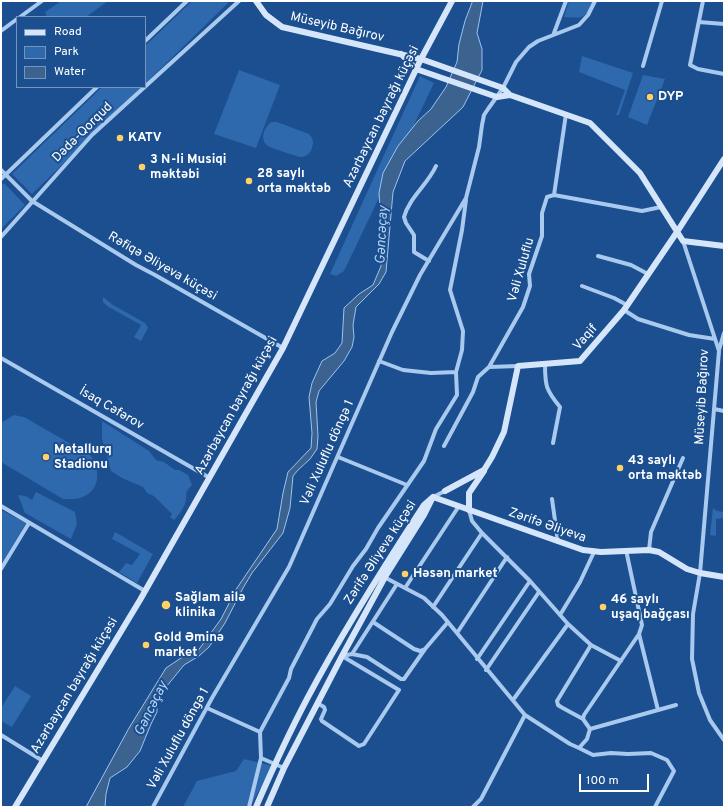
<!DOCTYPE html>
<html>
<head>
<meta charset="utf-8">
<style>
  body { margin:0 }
  #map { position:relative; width:725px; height:808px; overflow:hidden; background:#1b4f8f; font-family:Overpass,sans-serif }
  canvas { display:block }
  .frame { position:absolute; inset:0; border:2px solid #fff; pointer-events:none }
  .legend { position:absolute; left:16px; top:16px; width:130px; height:72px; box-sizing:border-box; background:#1b4f8f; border:1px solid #7695bc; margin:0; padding:5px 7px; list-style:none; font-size:12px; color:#fff }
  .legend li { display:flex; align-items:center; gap:8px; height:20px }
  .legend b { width:20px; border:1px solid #7695bc }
  .scale { position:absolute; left:579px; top:774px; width:70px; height:18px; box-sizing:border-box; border:2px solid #fff; border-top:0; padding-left:5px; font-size:12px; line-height:14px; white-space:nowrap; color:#fff; -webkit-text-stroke:3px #1b4f8f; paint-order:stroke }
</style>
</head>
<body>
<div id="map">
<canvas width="725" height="808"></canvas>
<div class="frame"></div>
<ul class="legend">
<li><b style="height:5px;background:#d6e6fa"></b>Road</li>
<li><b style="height:11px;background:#2e69ad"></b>Park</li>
<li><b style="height:11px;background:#3c6290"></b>Water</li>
</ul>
<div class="scale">100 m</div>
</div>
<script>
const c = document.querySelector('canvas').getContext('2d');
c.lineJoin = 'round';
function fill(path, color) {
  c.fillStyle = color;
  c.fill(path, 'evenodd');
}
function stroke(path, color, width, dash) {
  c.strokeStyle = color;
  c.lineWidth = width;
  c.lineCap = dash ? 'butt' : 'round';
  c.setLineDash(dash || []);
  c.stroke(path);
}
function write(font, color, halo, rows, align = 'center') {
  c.font = font + ' Overpass,sans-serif';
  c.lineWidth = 4;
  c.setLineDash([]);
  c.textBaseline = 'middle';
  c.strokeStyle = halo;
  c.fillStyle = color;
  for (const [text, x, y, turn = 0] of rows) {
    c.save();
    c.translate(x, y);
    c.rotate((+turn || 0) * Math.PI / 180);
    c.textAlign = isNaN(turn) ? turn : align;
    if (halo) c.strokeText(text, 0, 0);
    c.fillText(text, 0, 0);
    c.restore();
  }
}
fill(new Path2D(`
  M61,1h47l-22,16h-39l-2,-5z
  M192,1h35l1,2 -83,81v-38z
  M569,1h24c-9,19 -9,17 -29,16z
  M582,56l51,17 -14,42h-3l9,-25 -46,-18z
  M239,70l41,15 -24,63 -42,-14z
  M643,75l22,4 -18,46 -19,-8z
  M420,76l14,7 -90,188 -8,5 -6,-2z
  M102,87h40l-110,107 -20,-20z
  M272,122h5l32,12c4,4 5,8 3,14 -1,5 -6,9 -11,9 -3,0 -30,-9 -33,-11 -9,-6 -4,-20 4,-24z
  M4,183l21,22 -24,24v-43z
  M103,297l10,8 32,18 3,5 -7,13 -7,-4 7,-12 -34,-19 -4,-4z
  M14,415l10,2 66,38c10,12 11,33 -5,41 -7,4 -14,3 -22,3l-62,-37v-39z
  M102,421l47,30 7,9 8,2 11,8h4l9,5 4,10c-7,8 -5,5 -6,15 -1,6 -6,13 -10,18l-2,2 -4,-3 2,-3 -18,-18 -7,-3 -4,-6 -21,-9 -11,-7 -9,-32z
  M36,492l39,20 2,12 -6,15 -46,-26 -7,-18 8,1 6,4z
  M713,508l4,3 7,1v6l-8,1v17l-6,-1z
  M1,510l25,13 -25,42z
  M115,532l38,22 -16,29 -18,-11 7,-9 6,2 8,-11 -28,-15z
  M15,686l16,10 -19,31 -11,-6v-13z
  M244,759l29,7 -23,41h-67l14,-26 39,-10z`), '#2e69ad');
const water = new Path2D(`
  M473,1h10l-6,32 5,16v21l-19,37 -58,54 -12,31 -7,80 -7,12 -23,23 -3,18 1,12 -2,10 -8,14 -25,30 -3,11 2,34 -1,13 -7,10 -12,11 -5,6 -3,32 -7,25 -31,40 -9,15 -18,35 -16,24 -10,9 -15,9 -27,33v14l-6,12 -11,27 -13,16 -17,11 -4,16 -1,13h-19l43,-79 37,-60 15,-10 16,-6 24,-33 16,-31 40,-59 6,-36 5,-21 23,-24 1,-15 -3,-36 3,-14 10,-22 13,-8 7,-10 2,-35 15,-14 14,-9 8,-19 2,-22 -4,-51 4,-20 15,-27 20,-25 13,-12 15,-22 11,-25 2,-18 6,-23z`);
fill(water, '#3c6290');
stroke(water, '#9cc4f0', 1);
stroke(new Path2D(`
  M703,1l-13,64 8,4 26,5
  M20,17l22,-16
  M699,22l25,2
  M1,31l16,-12
  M554,33l12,-32
  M145,41l42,-40
  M643,66l19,-65
  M1,170l31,31 104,64 19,10 128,73
  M1,179l96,-92
  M554,195l88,16 19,-4
  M1,237l91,-102 147,-134
  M683,241l36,110 -19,222 -7,41 -1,45 7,34 11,27 14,20
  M598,256l33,9 17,9
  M429,261l-15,-9v-17l-8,-12 -2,-6c5,-19 24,-33 32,-51
  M582,286l32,12 13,7
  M624,310l14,9 51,16 26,4
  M719,350l5,-17
  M1,358l209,120
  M379,361l24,9 28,3 25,-1
  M545,364c0,22 1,26 15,43l-7,36
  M518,366l-29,1 34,-60 7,-21 -1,-12 13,-38v-23l5,-16 7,-2 12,-81
  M714,409l10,2
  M444,446l29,-54 5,-15 11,-10
  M338,457l69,28
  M433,497l12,-6
  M552,499l6,43
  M1,506l144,85
  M469,510l3,11 10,12 48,48 38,43 23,21 30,16
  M649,550l2,-18 32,-74
  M1,569l28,-46
  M384,577l40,21 18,17 83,100 45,29 9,4 8,-9 3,-10 -7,-10 1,-4 55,-81 3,-9 -16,-75
  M405,588l54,-82
  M433,607l49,-74
  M560,615l20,-33 14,-30
  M373,622l41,27 6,2 5,-2 23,-27
  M457,633l50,-76
  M639,634l19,76
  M352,654l45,-70
  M342,656l10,-2 15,3 34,22h3l21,-30
  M477,659l53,-78
  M486,670l53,-78
  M513,700l55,-76
  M317,703l7,4 1,3 -4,9 1,2 37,25 5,-2 35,-54 -57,-34
  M207,708l53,24 1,26 23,10
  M583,719l-22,-12 -3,-2 -1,-4 34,-56
  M590,729l86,-24
  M260,732l29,-54 2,-9 26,-50 13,-15 23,-38 13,-17 12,-21 46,-67 12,-32 21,-34 -1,-23 6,-22 1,-19 -13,-41 12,-60 4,-30
  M1,735l42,26
  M579,748l14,7 18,-2 17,1 23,-1 16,7 7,11 -19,36
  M153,807l59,-109 77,-131 103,-235 28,-57 46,-77 13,-51 3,-22 2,-10 4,-6 15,-21 13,-26 13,-15 9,-6 41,-16 9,-10 7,-14
  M249,807l12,-49
  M473,807l8,-8 44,-84`), '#a9c9ee', 4);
stroke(new Path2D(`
  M256,1l10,14 16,12 139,32 82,29 7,7 80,28 50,50 43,68 41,5
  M401,54l15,15 81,28 13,-2
  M445,491l39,-21 8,-13 12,-25 14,-66 62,-5 44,-51 53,-78 47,-73
  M433,497l150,53 18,2 48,-2 10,2 28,17 13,4 24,4
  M469,510v-17l15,-22
  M15,807l125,-207 143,-252 138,-289 31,-58
  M256,807c16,-37 33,-74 52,-110 35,-66 75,-129 116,-192l9,-8
  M267,807l17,-39 58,-112 43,-79 39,-62 8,-16`), '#d6e6fa', 6);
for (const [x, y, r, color] of [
  [650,97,4,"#ffd166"],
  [120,138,4,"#ffd166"],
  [142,167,4,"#ffd166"],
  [249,181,4,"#ffd166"],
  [46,457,4,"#ffd166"],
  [620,468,4,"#ffd166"],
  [405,574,4,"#ffd166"],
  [166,605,5,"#ffd166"],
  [603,607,4,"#ffd166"],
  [146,645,4,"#ffd166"]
]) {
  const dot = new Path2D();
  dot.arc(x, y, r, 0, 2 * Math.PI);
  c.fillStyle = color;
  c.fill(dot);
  stroke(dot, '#1b4f8f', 1.5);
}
write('13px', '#fff', '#1b4f8f', [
  ["Müseyib Bağırov",337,28,13],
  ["Azərbaycan bayrağı küçəsi",382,117,-64],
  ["Dədə-Qorqud",83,133,-45],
  ["Rəfiqə Əliyeva küçəsi",162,267,30],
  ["Vəli Xuluflu",522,270,-74],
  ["Vaqif",586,338,-49],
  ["Müseyib Bağırov",703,397,-87],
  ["Azərbaycan bayrağı küçəsi",237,406,-61],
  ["İsaq Cəfərov",111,409,30],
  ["Vəli Xuluflu döngə 1",328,453,-66],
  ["Zərifə Əliyeva",547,526,19],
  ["Zərifə Əliyeva küçəsi",381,553,-57],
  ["Azərbaycan bayrağı küçəsi",75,686,-59],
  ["Vəli Xuluflu döngə 1",179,739,-61]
]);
write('bold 13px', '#fff', '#1b4f8f', [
  ["DYP",658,97],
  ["KATV",128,138],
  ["3 N-li Musiqi",150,160],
  ["məktəbi",150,175],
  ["28 saylı",257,174],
  ["orta məktəb",257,189],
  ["Metallurq",54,450],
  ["Stadionu",54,465],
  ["43 saylı",628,461],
  ["orta məktəb",628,476],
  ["Həsən market",413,574],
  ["Sağlam ailə",175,598],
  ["klinika",175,613],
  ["46 saylı",611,600],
  ["uşaq bağçası",611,615],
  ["Gold Əminə",154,638],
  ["market",154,653]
], 'left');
write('italic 14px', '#b5d3f5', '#1b4f8f', [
  ["Gəncəçay",383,235,-87],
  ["Gəncəçay",152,709,-64]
]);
</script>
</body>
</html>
